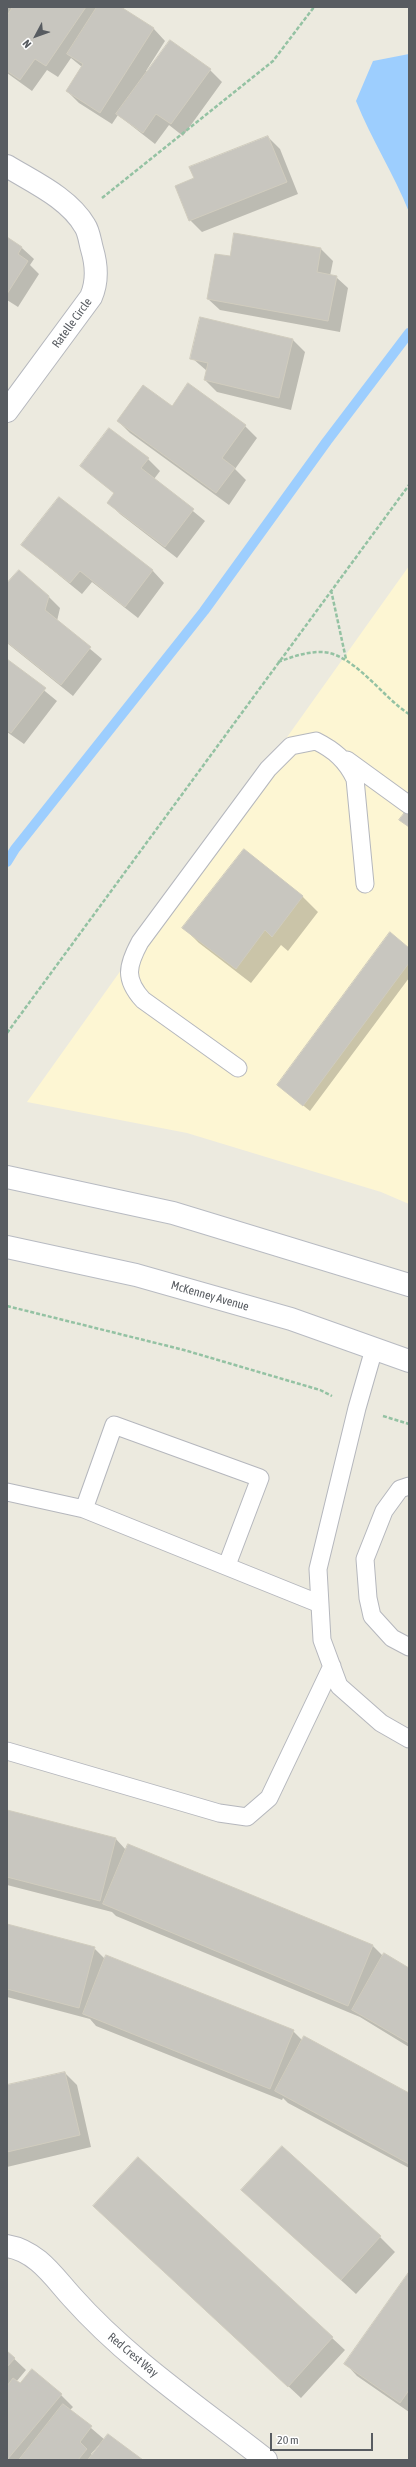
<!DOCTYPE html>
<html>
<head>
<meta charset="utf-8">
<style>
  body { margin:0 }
  #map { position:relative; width:416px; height:2467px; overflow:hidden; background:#eceadf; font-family:"Asap Condensed",sans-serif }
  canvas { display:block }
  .frame { position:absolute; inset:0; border:8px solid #585c61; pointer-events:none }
  .north { position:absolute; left:16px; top:16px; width:40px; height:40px; -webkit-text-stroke:3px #fff; paint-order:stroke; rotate:229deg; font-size:11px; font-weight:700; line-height:16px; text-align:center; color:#585c61 }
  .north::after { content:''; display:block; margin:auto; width:14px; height:18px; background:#585c61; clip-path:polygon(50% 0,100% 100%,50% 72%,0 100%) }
  .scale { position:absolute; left:270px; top:2433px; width:103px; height:18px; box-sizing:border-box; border:2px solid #585c61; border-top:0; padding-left:5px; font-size:12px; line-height:14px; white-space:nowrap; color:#585c61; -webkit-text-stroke:3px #fff; paint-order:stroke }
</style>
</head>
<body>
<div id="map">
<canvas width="416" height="2467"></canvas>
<div class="frame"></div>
<div class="north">N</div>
<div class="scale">20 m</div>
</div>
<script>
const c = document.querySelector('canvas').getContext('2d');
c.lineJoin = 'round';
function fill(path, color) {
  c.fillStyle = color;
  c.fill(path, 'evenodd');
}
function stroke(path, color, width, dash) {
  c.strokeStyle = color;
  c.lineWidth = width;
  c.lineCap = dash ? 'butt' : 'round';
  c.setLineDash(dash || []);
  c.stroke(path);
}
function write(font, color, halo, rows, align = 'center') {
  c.font = font + ' "Asap Condensed",sans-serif';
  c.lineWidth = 3;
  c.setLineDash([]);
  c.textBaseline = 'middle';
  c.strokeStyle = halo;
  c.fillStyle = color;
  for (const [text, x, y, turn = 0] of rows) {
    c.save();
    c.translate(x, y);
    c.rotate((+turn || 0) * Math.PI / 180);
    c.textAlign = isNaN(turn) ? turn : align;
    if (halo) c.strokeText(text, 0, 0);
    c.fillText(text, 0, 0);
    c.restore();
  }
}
fill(new Path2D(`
  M409,566v638l-28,-12 -194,-59 -160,-31z`), '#fdf6d3');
fill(new Path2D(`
  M409,54v158c-15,-38 -38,-73 -53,-111l17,-40z`), '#9dcefe');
fill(new Path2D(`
  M7,7h112l35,22 11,12 -19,30 64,-1 12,12 -39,54 -14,-11 -14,19 -37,-29 -6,9 -33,-21 -12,-12 15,-24 -11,-9 -13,19 -11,-7 -15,21 -25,-18z
  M268,137l12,12 18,45 -96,38 -12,-12 5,-41z
  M7,238l15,10 12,11 -4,6 9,9 -21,33 -11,-7z
  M321,249l12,12 -3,15 6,1 12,11 -8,44 -120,-22 -12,-11 23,-41z
  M201,318l92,22 12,12 -14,58 -74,-18 -12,-12 2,-9 -15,-13z
  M188,385l57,41 12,12 -22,31 11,11 -17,25 -99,-72 -12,-12 54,-13z
  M148,459l12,12 -6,8 51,42 -28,37 -57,-44 -12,-12 7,-8 -34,-29z
  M59,498l94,73 11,12 -26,35 -46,-36 -10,12 -60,-49z
  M7,585l41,11 12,12 -3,13 45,38 -29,37 -66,-53z
  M7,660l50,41 -33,43 -17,-12z
  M244,850l59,47 15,15 -30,39 -7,-6 -30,38 -52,-40 -15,-15z
  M409,949v29l-99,133 -32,-26z
  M7,1811l109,28 10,11 2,-5 245,101 11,11 25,12v78l-49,-30 -244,-101 -4,-4 -105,-27z
  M7,1925l87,23 12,12 187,71 10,10 106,53v74l-121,-65 -5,-5 -1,2 -186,-74 -6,-7 -83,-22z
  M65,2073l12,12 14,62 -84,20v-81z
  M138,2158l207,192 -44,48 -195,-181z
  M243,2190l137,47 15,15 -39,42z
  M409,2274v138l-52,-36 -11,-12z
  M7,2352l19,18 -10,12 4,3 12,-15 29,25 12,12 -3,3 35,30 37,20h-135zM99,2445l1,1 -7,10 -2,-2z`), '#0003');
stroke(new Path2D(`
  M7,862l8,-13 189,-238 123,-170 82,-108`), '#9dcefe', 10);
const building = new Path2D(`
  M13,7h73l-40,59 -11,-7 -15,21 -13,-9v-55z
  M97,7h24l33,21 -54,85 -34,-22 17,-27 -16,-10z
  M170,40l41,29 -40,55 -15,-10 -13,19 -27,-19z
  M268,136l19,46 -98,39 -14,-35 19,-8 -5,-11z
  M234,233l87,15 -4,24 20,4 -9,45 -121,-22 8,-45 15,2z
  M7,237l15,10 -4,7 10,7 -21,33z
  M200,317l93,22 -14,59 -75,-18 4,-17 -18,-4z
  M188,383l58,42 -24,33 13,10 -19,25 -99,-72 26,-36 29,21z
  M109,428l40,30 -8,10 53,41 -29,38 -58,-44 7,-10 -34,-27z
  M59,497l94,73 -28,37 -45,-36 -10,12 -49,-38z
  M19,570l30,26 -4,14 46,37 -30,38 -54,-43v-59z
  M7,659l39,29 -35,45 -4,-3z
  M409,807v20l-10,-7z
  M244,849l59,47 -31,41 -7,-7 -29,39 -54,-41z
  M390,932l19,16v15l-106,143 -26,-21z
  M7,1810l109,28 -16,63 -93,-24z
  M128,1844l245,101 -25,61 -245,-102z
  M7,1924l88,23 -16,61 -72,-19z
  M384,1953l25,15v75l-57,-33z
  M106,1955l188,75 -24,59 -187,-75z
  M304,2036l105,57v71l-134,-73z
  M65,2072l15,63 -73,17v-67z
  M282,2146l99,90 -40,44 -100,-90z
  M138,2157l195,180 -45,50 -195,-181z
  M409,2272v118l-9,13 -56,-39z
  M7,2351l8,7 -8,9z
  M32,2369l30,25 -55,66v-74l6,-8 7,5z
  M63,2404l29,22 -12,16 7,7 -9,11h-59z
  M108,2434l35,26h-55z`);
fill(building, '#c8c6bf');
stroke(building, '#d0ccbe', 1);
const service = new Path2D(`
  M347,760l62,45
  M238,1068l-95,-68c-19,-21 -16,-34 -3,-58l128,-173 23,-23 25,-5c18,9 30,19 39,38l10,105
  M374,1349l-17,59 -39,161 4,71 17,46 42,37 28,16
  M409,1486l-9,3 -16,22 -19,48 3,39 4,18 20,22 17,9
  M7,1492l77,17 236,95
  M84,1509l30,-84 146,53 -33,87
  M7,1751l212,62 28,4 22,-19 63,-132`);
const minor = new Path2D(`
  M7,166c26,16 62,32 78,60 4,6 5,16 7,23 5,17 6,32 -1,48l-84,114
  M7,2246c30,5 46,30 65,51 56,63 128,111 194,163`);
const secondary = new Path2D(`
  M7,1177l166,36 236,72
  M7,1247l129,28 155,44 118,42`);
stroke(service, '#b5b7bd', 19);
stroke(minor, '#b5b7bd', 24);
stroke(secondary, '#b8bbc2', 24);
stroke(new Path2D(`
  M102,198l171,-137 41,-54
  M331,590l15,69
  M278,662c14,-5 27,-10 42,-10 32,-1 63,46 89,62
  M7,1033l402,-548
  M7,1306l177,44 136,40 12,6
  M383,1416l26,8`), '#94c2a3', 2.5, [4, 2]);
stroke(service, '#fff', 17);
stroke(minor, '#fff', 22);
stroke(secondary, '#fff', 22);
write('12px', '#585c61', '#fff', [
  ["Ratelle Circle",72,323,-54],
  ["McKenney Avenue",210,1296,16],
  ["Red Crest Way",133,2355,40]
]);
</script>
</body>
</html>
